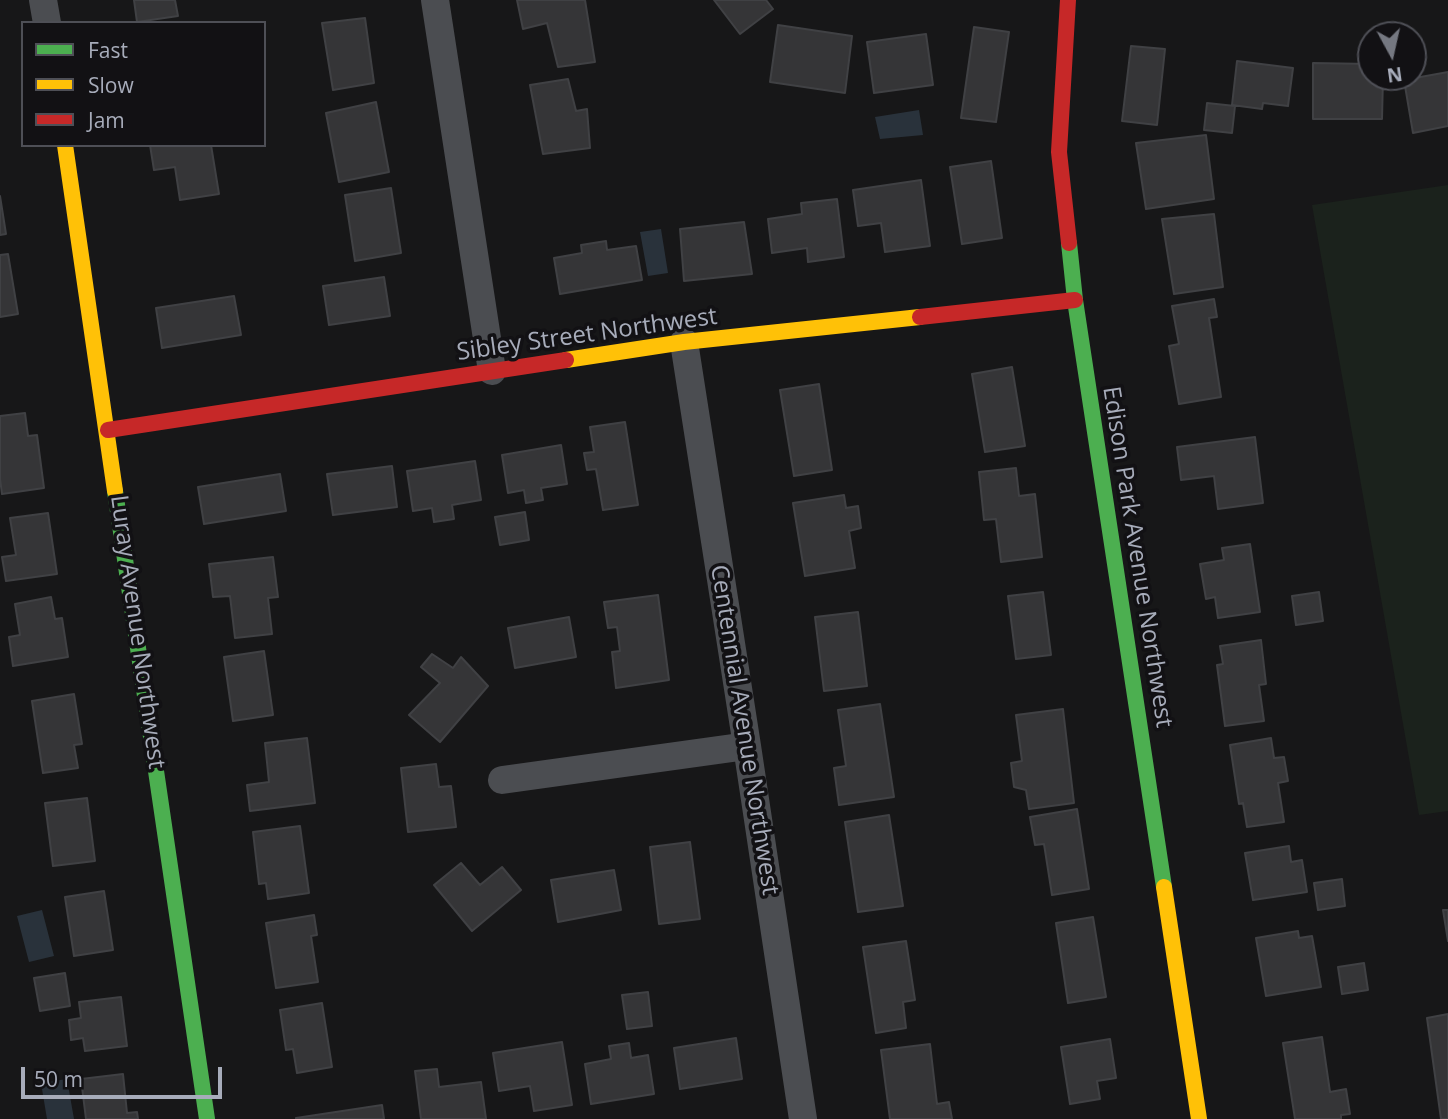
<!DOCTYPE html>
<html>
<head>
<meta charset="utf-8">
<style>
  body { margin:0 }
  #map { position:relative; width:1448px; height:1119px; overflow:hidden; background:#171718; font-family:"Open Sans",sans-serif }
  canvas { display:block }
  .legend { position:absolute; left:21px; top:21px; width:245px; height:126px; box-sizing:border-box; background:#121114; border:2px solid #4e4f56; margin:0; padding:9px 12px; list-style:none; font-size:21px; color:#a7acba }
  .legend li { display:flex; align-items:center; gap:14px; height:35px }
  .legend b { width:35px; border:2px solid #4e4f56 }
  .north { position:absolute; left:1357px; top:21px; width:70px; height:70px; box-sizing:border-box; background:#121114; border:2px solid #4e4f56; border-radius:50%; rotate:172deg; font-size:19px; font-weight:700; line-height:28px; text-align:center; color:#a7acba }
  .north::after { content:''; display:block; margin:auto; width:24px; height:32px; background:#757881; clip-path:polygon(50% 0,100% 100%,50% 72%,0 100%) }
  .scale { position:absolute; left:21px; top:1067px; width:201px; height:32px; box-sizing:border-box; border:4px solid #a7acba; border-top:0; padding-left:9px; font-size:21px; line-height:24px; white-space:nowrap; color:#a7acba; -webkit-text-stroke:5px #121114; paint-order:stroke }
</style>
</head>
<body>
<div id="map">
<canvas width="1448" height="1119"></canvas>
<ul class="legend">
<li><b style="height:9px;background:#4caf50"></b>Fast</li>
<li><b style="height:9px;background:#ffc107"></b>Slow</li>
<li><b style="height:9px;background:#c62828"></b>Jam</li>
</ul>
<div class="north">N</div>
<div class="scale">50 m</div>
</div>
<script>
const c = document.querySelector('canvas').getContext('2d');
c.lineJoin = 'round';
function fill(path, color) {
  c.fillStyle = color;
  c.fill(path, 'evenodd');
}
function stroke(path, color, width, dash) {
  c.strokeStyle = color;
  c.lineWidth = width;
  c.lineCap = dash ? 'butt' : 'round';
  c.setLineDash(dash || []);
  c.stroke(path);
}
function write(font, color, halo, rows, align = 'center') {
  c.font = font + ' "Open Sans",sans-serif';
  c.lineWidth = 7;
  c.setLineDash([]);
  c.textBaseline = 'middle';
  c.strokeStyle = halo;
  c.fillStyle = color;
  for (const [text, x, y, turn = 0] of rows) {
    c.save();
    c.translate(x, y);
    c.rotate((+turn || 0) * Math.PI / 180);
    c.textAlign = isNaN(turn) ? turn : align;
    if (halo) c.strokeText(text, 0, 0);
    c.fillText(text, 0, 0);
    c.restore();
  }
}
fill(new Path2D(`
  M1448,185v626l-29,4 -107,-610z`), '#1b221c');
fill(new Path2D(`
  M919,110l4,25 -43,4 -5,-22z
  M661,229l7,44 -20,3 -8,-44z
  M42,910l12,46 -25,6 -12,-46z
  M67,1079l7,40h-27l-6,-36z`), '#29323b');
const building = new Path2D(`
  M134,0h41l3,16 -41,6z
  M517,0h68l10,62 -37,5 -11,-44 -24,6z
  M714,0h52l7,9 -33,25z
  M365,18l9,65 -41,7 -11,-67z
  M778,25l74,11 -7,57 -75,-11z
  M974,27l35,5 -13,90 -35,-4z
  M926,34l7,51 -59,8 -7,-51z
  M1131,46l34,3 -8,76 -35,-4z
  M1237,61l56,7 -5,38 -25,-3 -1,6 -30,-4z
  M1313,63l58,1v13h12l-1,42h-69z
  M1448,72v54l-35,7 -9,-53z
  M568,79l8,32 11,-2 3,39 -47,6 -13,-69z
  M376,102l13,70 -50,10 -13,-69z
  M1207,103l28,3 -3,27 -28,-3z
  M1206,135l8,64 -68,10 -10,-66z
  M150,145h61l8,49 -39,6 -5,-33 -21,3z
  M991,161l11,77 -40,6 -12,-77z
  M921,180l9,66 -45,6 -4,-29 -23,3 -5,-36z
  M391,188l10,65 -46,8 -10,-66z
  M0,196l6,38 -6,1z
  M837,199l7,58 -36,5 -1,-14 -35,5 -4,-34 34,-5 -1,-11z
  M1214,214l9,73 -49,7 -12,-75z
  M744,222l8,52 -68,7 -4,-52z
  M606,241l1,9 29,-4 6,34 -82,14 -6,-36 28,-5 -1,-8z
  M8,254l10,60 -18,3v-62z
  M384,277l6,39 -61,9 -6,-39z
  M234,296l7,39 -79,13 -6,-40z
  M1214,299l3,18 -8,1 12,79 -42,7 -10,-58 10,-2 -7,-38z
  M1012,367l13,79 -40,6 -13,-78z
  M819,384l13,86 -38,6 -14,-86z
  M25,413l3,23 9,-1 7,53 -42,6 -2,-15v-63z
  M625,422l13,83 -35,5 -7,-41 -9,1 -3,-17 10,-1 -4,-25z
  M1255,437l8,66 -45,6 -4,-33 -33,4 -4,-33z
  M561,445l6,39 -26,4 2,12 -17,3 -2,-13 -16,3 -6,-38z
  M475,461l6,39 -29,5 2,14 -20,3 -2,-14 -19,3 -6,-40z
  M392,466l5,41 -64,8 -6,-41z
  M1016,468l3,28 16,-2 7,63 -41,5 -5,-43 -12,1 -5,-48z
  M280,474l6,37 -82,13 -6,-37z
  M844,495l2,13 12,-2 3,22 -12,3 6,37 -50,8 -12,-73z
  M525,512l4,28 -29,5 -5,-28z
  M48,513l9,61 -51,7 -4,-24 14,-2 -6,-37z
  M1250,544l10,68 -42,6 -3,-21 -9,2 -6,-35 24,-4 -2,-12z
  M273,557l5,40 -10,1 4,36 -37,4 -5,-42 -17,1 -4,-33z
  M1043,592l8,63 -35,4 -8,-63z
  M1319,592l4,29 -27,4 -4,-29z
  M658,595l11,85 -53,8 -4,-36 8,-1 -3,-24 -9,1 -4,-26z
  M51,597l4,22 7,-1 6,39 -55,9 -4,-29 11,-2 -5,-31z
  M858,612l9,74 -43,5 -9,-74z
  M569,617l7,40 -61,11 -7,-40z
  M1261,640l5,44 -7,1 5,36 -39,5 -8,-61 6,-1 -3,-18z
  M264,651l9,64 -40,6 -9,-64z
  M432,654l21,14 8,-11 27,29 -48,56 -31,-27 31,-32 -19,-16z
  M74,694l8,50 -8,1 4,23 -35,5 -11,-72z
  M880,704l14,93 -55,8 -5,-37 12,-2 -8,-56z
  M1063,709l11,94 -45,6 -3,-19 -12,-3 -3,-24 11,-2 -6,-46z
  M307,738l8,65 -65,8 -3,-26 22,-3 -4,-39z
  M1271,738l3,20 10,-1 4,24 -10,2 6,39 -37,5 -4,-24 -4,1 -9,-59z
  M436,764l3,23 12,-1 5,41 -48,5 -7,-64z
  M87,798l8,63 -42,5 -8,-63z
  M1077,809l12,80 -37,6 -8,-51 -9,1 -5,-28z
  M889,815l14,91 -45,6 -13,-90z
  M300,826l9,67 -41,6 -2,-16 -7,1 -6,-52z
  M690,842l10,77 -41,5 -9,-77z
  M1289,846l2,16 11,-2 5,32 -54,8 -8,-47z
  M461,863l19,22 22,-18 19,23 -49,41 -38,-46z
  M614,870l7,40 -63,12 -7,-42z
  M1342,879l3,27 -27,4 -4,-27z
  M104,891l9,59 -39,6 -9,-59z
  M1443,910h5v31z
  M314,915l3,20 -6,1 7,46 -42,6 -10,-65z
  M1093,917l13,80 -38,6 -12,-80z
  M1298,931l1,7 13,-2 9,51 -55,9 -10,-58z
  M906,941l9,59 -12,2 3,26 -30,5 -13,-86z
  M1364,963l4,27 -26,4 -4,-27z
  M65,973l5,33 -30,5 -6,-33z
  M648,992l4,34 -25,3 -5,-34z
  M121,997l6,49 -42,5 -2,-13 -12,2 -2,-20 12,-2 -2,-16z
  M322,1003l10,64 -35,6 -4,-24 -7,1 -6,-40z
  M1448,1014v105h-7l-14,-101z
  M1322,1037l8,55 16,-3 4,25 -9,1v4h-46l-12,-76z
  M736,1038l6,41 -62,10 -6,-41z
  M1110,1039l6,39 -19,3 3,18 -30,5 -9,-57z
  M562,1042l10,63 -38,6 -4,-25 -31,5 -6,-38z
  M629,1043l2,15 17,-3 6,39 -63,10 -6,-40 26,-5 -2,-13z
  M930,1044l7,60 12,-2 3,17h-62l-9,-69z
  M437,1069l2,18 42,-5 5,37h-65l-6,-48z
  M123,1074l4,39 10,-1 1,7h-52l-5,-40z
  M382,1105l2,14h-88v-1z`);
fill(building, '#353537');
stroke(building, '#404144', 2);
stroke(new Path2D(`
  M43,0l4,23
  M435,0l57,371
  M684,342l63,404 56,373
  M502,780l245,-34`), '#4b4d51', 28);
stroke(new Path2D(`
  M1069,243l6,57 89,587
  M115,491l92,628`), '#4caf50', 16);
stroke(new Path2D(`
  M65,145l50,346
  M566,360l118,-18 236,-25
  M1164,887l35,232`), '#ffc107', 16);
stroke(new Path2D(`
  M1068,0l-9,152 10,91
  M920,317l155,-17
  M108,430l458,-70`), '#c62828', 16);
write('24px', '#a7acba', '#121114', [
  ["Sibley Street Northwest",587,335,-8],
  ["Edison Park Avenue Northwest",1137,557,81],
  ["Luray Avenue Northwest",137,632,82],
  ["Centennial Avenue Northwest",744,730,81]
]);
</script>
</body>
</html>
